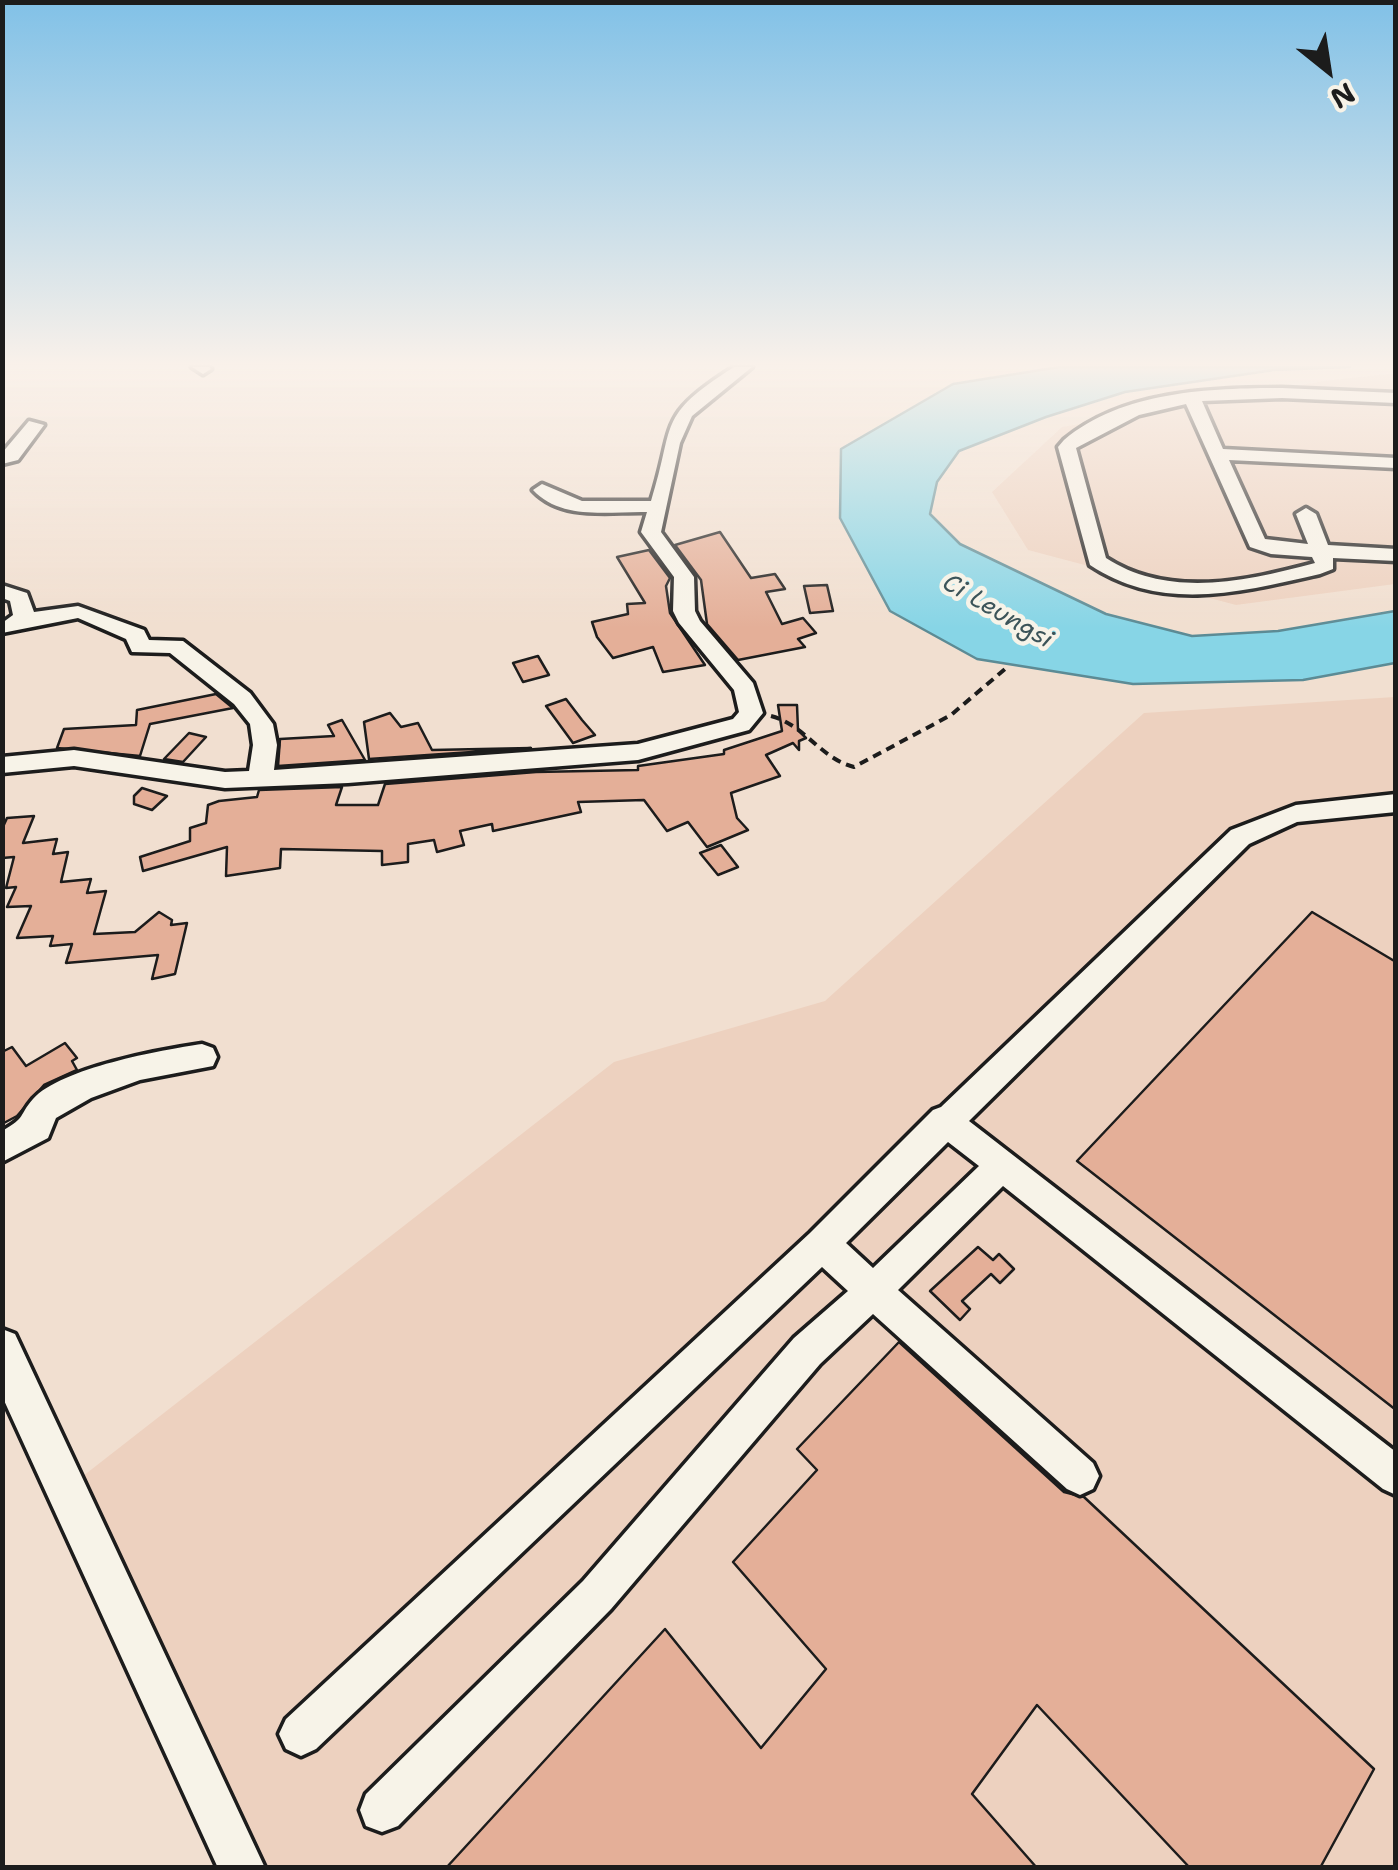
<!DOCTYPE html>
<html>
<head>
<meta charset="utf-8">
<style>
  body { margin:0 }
  #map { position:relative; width:1398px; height:1870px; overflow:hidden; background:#f1dfd0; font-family:"Shantell Sans",sans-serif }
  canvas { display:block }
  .frame { position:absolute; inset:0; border:5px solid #1c1c1c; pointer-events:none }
  .north { position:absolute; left:1278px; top:20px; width:100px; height:100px; -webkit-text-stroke:8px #f7f3e8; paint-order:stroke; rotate:150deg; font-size:28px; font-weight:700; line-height:40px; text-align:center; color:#1c1c1c }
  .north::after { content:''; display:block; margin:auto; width:35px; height:45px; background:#1c1c1c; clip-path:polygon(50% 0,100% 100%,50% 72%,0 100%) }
</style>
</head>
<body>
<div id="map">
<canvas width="1398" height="1870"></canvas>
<div class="frame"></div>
<div class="north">N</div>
</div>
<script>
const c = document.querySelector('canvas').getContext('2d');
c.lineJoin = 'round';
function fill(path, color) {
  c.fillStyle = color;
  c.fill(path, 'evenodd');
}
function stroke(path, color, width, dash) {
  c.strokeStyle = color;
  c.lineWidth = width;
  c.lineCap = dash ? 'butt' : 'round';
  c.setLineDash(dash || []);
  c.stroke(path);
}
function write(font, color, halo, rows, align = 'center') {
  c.font = font + ' "Shantell Sans",sans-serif';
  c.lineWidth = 9;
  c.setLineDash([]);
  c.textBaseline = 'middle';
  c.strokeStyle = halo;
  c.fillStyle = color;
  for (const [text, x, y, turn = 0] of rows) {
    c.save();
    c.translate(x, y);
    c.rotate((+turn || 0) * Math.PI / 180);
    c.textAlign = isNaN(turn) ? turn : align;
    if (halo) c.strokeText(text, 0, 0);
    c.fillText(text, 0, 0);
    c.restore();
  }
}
fill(new Path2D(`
  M1395,373v211l-159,21 -208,-55 -36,-58 70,-65 262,-46z
  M1395,697v1170h-1180l-164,-366 563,-439 211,-61 319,-288z`), '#edd1bf');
const water = new Path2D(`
  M1059,367h291l-76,3 -149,22 -79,25 -87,34 -22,31 -7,32 30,30 146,70 86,22 86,-5 117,-20v52l-92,17 -170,4 -156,-25 -87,-48 -50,-93 1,-69 112,-65z`);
fill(water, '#87d5e6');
stroke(water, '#5c8b95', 2.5);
const building = new Path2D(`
  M720,532l31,46 24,-4 10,15 -19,3 16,32 21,-6 13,15 -18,6 7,8 -67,13 -31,-36 -6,-44 -26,-35z
  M649,550l21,28 -4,8 4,27 35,52 -42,7 -10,-25 -40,11 -16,-21 -5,-15 36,-8 -1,-10 18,-1 -28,-46z
  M827,585l6,26 -23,2 -6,-27z
  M538,656l11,19 -26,7 -10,-19z
  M216,694l17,14 -83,16 -10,32 -83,-8 7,-19 72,-4 1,-15z
  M566,699l16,21 13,15 -22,8 -27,-37z
  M778,705h19l1,25 8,8 -7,3v9l-6,-7 -27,12 14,21 -49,17 6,25 11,12 -41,17 -19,-25 -21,9 -23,-31 -66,2 3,10 -88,19 -1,-7 -32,7 4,14 -27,7 -3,-12 -26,4v18l-26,3v-14l-101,-2 -1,19 -54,8 1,-29 -84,24 -3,-14 50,-16v-13l16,-5 2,-18 11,-4 38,-4 2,-7 83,-3 -6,18h42l7,-21 151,-12 102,-2v-4l86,-12v-4l58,-19z
  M390,713l11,14 17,-4 14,27 99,-2 -162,11 -5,-37z
  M342,720l23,40 -87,6 2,-27 54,-3 -6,-11z
  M189,733l17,4 -23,25 -19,-3z
  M142,788l25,8 -15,14 -18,-6v-8z
  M34,816l-11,27 34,-4 -4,15 15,-2 -7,30 30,-3 -4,14 19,-2 -12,43 41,-2 24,-20 13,8 -1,5 16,-2 -12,51 -23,5 6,-24 -92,8 6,-19 -22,2 3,-10 -36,2 14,-32 -24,1 9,-20 -10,1 8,-31 -12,1v-29l5,-11z
  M721,845l17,22 -20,8 -18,-22z
  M1312,912l84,50v448l-319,-249z
  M65,1043l12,15 -5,3 5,9 -33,15 -27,31 -15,8v-72l10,-5 14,19z
  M978,1247l15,13 6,-6 15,15 -14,14 -9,-9 -29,27 8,8 -10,11 -30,-29z
  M899,1342l165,150 20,5 290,272 -54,99h-130l-153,-163 -65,89 65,74h-591l219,-239 96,119 65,-79 -93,-107 84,-92 -20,-21z`);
fill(building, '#e4af98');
stroke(building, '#1c1c1c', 2.5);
const minor = new Path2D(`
  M192,367h17l2,2 -8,5z
  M734,367h18l-60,49 -12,27 -19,89 33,45 1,34 5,10 53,62 10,30 -14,17 -111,30 -290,23 -123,5 -151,-22 -72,7v-16l72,-7 151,22 24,-1 4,-26 -3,-21 -16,-20 -64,-51 -38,-1 -6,-13 -48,-21 -76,15v-10l11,-8 -3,-14 -8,-3v-13l25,8 7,19 44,-6 66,24 5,10 34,1 67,52 23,31 4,21 -3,25 364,-26 95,-25 6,-7 -5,-22 -55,-67 -6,-12 1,-34 -33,-45 6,-20c-38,-1 -85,9 -114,-22l9,-6 40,17h69c25,-78 4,-84 83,-134z
  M1282,388l114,5v10l-114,-5 -80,3 21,48 173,9v10l-167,-8 36,79 43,5 -12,-30 10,-6 10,6 12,31 68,4v12l-63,-3v11l-13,5c-79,18 -158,39 -230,-9l-32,-118 6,-7c58,-49 146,-52 218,-52zM1186,404l64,143 21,7 41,3 3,6c-68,18 -146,36 -209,-5l-30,-110 63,-33z
  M29,421l15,4 -26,35 -16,4v-11z
  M1396,794v18l-99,10 -48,22 -280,277 427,331v43l-13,-6 -380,-303 -105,104 195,173 6,13 -6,13 -13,6 -13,-6 -194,-175 -53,50 -209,245 -213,217 -16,6 -16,-6 -6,-16 6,-16 217,-213 211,-243 54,-47 -26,-24 -506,482 -15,7 -15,-7 -7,-15 7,-15 524,-486 123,-123 8,-3 290,-277 65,-25zM948,1142l31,24 -106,102 -27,-25z
  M202,1044l11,4 4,9 -4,9 -73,14 -49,18 -35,20 -8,20 -46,24v-31c25,-14 16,-15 31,-32 28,-31 128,-49 169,-55z
  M2,1329l13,5 250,534h-47l-216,-472z`);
stroke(minor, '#1c1c1c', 7);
stroke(new Path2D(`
  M771,716c34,9 50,43 83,51l97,-52 54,-46`), '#1c1c1c', 4, [9, 6]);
fill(minor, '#f7f3e8');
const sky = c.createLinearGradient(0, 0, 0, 628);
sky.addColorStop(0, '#81c1e7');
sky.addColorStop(0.58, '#f9f1ea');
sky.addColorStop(1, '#f9f1ea00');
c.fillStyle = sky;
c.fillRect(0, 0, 1398, 628);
write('italic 25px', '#3c5459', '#f7f3e8', [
  ["Ci Leungsi",997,612,30]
]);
</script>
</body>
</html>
